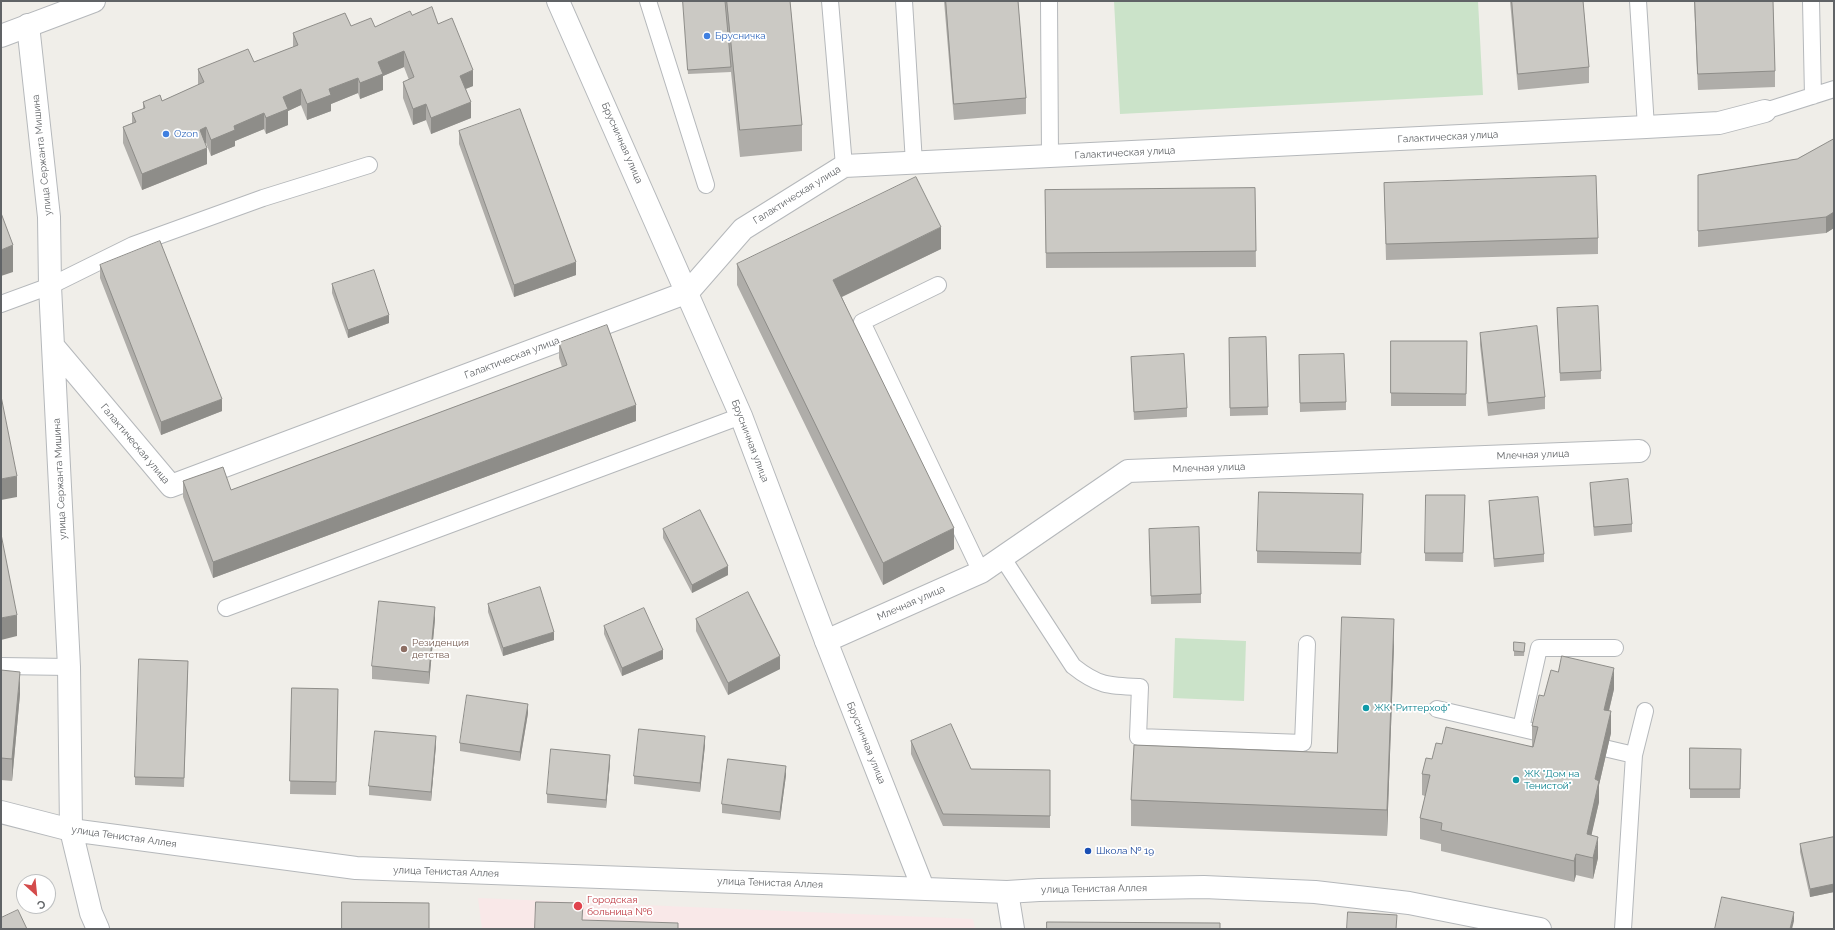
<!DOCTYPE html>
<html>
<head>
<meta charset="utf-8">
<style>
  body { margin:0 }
  #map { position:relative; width:1835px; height:930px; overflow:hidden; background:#f0eee9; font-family:Raleway,sans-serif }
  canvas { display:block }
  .frame { position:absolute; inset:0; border:2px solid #606366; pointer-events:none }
  .north { position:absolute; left:16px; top:874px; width:40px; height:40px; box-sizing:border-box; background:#fff; border:1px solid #bfc1c2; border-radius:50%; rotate:153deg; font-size:11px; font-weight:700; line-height:16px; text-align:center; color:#606366 }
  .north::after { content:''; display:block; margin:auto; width:14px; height:18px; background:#d44b4b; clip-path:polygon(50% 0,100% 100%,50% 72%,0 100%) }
</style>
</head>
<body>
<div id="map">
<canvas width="1835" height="930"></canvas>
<div class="frame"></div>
<div class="north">С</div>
</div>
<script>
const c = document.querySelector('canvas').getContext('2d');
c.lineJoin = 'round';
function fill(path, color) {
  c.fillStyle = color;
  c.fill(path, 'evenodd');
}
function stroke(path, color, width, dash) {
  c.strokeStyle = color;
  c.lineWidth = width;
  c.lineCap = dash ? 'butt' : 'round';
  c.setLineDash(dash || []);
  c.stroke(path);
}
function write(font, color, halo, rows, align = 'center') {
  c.font = font + ' Raleway,sans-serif';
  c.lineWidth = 3.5;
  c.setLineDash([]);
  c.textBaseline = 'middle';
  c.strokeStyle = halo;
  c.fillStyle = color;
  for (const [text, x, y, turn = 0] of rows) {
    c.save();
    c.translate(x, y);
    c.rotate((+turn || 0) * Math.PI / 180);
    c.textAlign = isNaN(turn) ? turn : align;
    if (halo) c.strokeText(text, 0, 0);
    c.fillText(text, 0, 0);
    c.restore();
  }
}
fill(new Path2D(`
  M478,898l495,21 2,10h-392v-14l-47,14h-54z`), '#f9e8e8');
fill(new Path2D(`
  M1114,1h364l5,94 -363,19z
  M1175,638l71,3 -2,60 -71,-3z`), '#cbe3c9');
const service = new Path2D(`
  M648,1l58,184
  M830,1l14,165
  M904,1l10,162
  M1049,1l1,155
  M1638,1l8,126
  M1811,1l2,95
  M1765,111l69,-22
  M938,285l-76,37 119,250
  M1,304l49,-18 83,-41 130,-47 106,-33
  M1002,557l71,109c25,20 36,20 67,21l-2,50 165,6 4,-99
  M226,608l515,-192
  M1,666l68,1
  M1437,709l116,27
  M1521,728l18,-80h76
  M1587,744l47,11
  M1623,929l11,-174 11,-44`);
const minor = new Path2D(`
  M28,25l21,192 1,69 19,381 2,163
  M54,347l117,139 517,-194 55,-63 101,-63 802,-39 73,-4 46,-12
  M826,641l155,-69 147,-101 511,-20
  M1007,892l6,37`);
const tertiary = new Path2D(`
  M558,1l183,415 85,225 97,247
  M1,36l93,-35
  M1,812l70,18 285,38 651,24 32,-2 165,-3 111,5 94,11 131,26
  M71,830l20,83 7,16`);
stroke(service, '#b5b8bb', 18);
stroke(minor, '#b5b8bb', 24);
stroke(tertiary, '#b5b8bb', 24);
stroke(service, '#fff', 16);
stroke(minor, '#fff', 22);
stroke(tertiary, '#fff', 22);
fill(new Path2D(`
  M683,1h107l12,124v26l-62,6 -9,-85 -43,2z
  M944,1h74l8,97v16l-72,6z
  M1510,1h73l6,66v16l-71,7z
  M1694,1h79l2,70v16l-77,3z
  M412,15l26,9 35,62 -7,3 5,29 -40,16 -5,-14 -13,5 -10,-27v-16l6,-2 -5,-13 -21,9v14l-23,9 -2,-6 -27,11v7l-24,9 -6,-15 -13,6v14l-22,9 -2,-5 -29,12v5l-24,10 -5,-13h-1l2,21 -65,26 -19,-47v-16l9,-4v-10l11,-4v-7l19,-1 36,-16v-16l56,-7 39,-15v-14l58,-7 24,1z
  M459,131l117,144 -62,22 -55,-153z
  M1834,139v89l-8,5 -128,14v-72l99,-16z
  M1384,183l214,55v16l-212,6z
  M1255,188l1,79 -210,1 -1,-78z
  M941,249l-99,48 112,252 -71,36 -146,-300v-21z
  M100,265l122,146 -61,24 -61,-157z
  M332,284l57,39 -41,15 -16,-45z
  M1557,308l44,63v8l-41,2z
  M1480,333l65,64v12l-57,7 -8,-71z
  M1266,337l2,78 -38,1 -1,-78z
  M1391,341h76l-1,65h-75z
  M559,343l77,78 -423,157 -30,-81v-16l48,9 331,-123 -3,-9z
  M1299,355l47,47v8l-46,2z
  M1131,357l56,51v9l-53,3z
  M1590,483l42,41v8l-38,4 -4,-44z
  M1363,494l-2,71 -104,-2v-12z
  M1465,495l-2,67 -38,-1v-8z
  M1489,501l55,53v8l-50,5 -5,-57z
  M663,529l65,46 -36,18 -29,-55z
  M1149,538l52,56v9l-50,1z
  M488,604l66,36 -51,16 -15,-44z
  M435,619l-6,65 -57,-5v-13z
  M696,619l84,50 -52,26 -32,-64z
  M604,626l59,33 -41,17 -18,-42z
  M1525,643l-1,13h-10v-5z
  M1394,645l-7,191 -256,-10v-26l206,-47z
  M188,669l-4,118 -49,-2v-8z
  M1,670l19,24 -8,87 -11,-1z
  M292,688l46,1 -2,106 -46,-1z
  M1614,689l-5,22 2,22 -12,52v17l-8,33 7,23 -5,21 -17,-4 -2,7 -133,-31v-7l-21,-5v-21l5,-22 -3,-1v-21l20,-30 90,2v-20l12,-30z
  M528,713l-8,48 -60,-10v-8z
  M911,741l60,28 79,1v58l-107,-2 -32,-72z
  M436,745l-5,56 -62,-6v-9z
  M705,745l-5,47 -66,-8v-8z
  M1690,748l51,1 -1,49h-50z
  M610,763l-4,45 -59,-5v-9z
  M786,775l-6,45 -58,-7v-9z
  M1834,837v55l-24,5 -10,-45v-8z`), '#afada9');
fill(new Path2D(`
  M404,51v16l-21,9v14l-23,9v-16l18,-21z
  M473,70v16l-13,5v-15z
  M358,78v15l-27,11v7l-24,9v-16l22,-15z
  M301,89v16l-13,6v14l-22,9v-16l17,-21z
  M471,102v16l-40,16v-16z
  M426,104v16l-13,5v-16z
  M264,113v16l-29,12v5l-24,10v-16l23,-14z
  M206,127v16l-6,3v-16z
  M207,148v16l-65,26v-16z
  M1834,212v16l-8,5v-16z
  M941,227v22l-108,52v-21z
  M13,245v27l-12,4v-26z
  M576,262v13l-62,22v-12z
  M389,315v8l-41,15v-8z
  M222,399v12l-61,24v-13z
  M636,405v16l-423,157v-16z
  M17,476v21l-16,3v-21z
  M954,528v21l-71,36v-22z
  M728,566v9l-36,18v-8z
  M435,607v12l-6,65v-12z
  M17,615v21l-16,4v-22z
  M1394,619v26l-7,191v-26z
  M554,632v8l-51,16v-8z
  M663,650v9l-41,17v-8z
  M780,656v13l-52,26v-12z
  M1614,668v21l-10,42v-21z
  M20,672v22l-8,87v-22z
  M528,704v9l-8,48v-9z
  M1611,711v22l-12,52v17l-12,53v-21l8,-55z
  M436,736v9l-5,56v-9z
  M705,736v9l-5,47v-9z
  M610,755v8l-4,45v-8z
  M786,766v9l-6,45v-8z
  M1598,837v21l-5,21v-21z
  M1576,854v21l-2,7v-21z
  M1834,884v8l-24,5v-8z
  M1794,912v9l-2,8h-2z`), '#8e8d89');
const building = new Path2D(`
  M683,1h42l6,66 -43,3z
  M727,1h63l12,124 -62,5z
  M946,1h72l8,97 -72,6z
  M1512,1h71l6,66 -71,7z
  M1695,1h78l2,70 -77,3z
  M432,7l6,17 14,-6 21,52 -13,6 11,26 -40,16 -5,-14 -13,5 -10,-27 11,-5 -10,-26 -26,11 5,12 -23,9 -2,-5 -29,11 2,6 -24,9 -6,-15 -18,8 5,12 -22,9 -2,-5 -30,13 1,4 -24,10 -5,-13 -6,3 7,18 -65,26 -19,-47 13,-5 -4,-9 13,-5 -2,-6 17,-7 2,6 42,-19 -6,-13 50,-20 6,13 44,-17 -5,-12 52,-20 6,13 20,-8 4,9 35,-16 2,4z
  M520,109l56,153 -62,23 -55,-154z
  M1834,139v73l-8,5 -128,14v-56l99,-16z
  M1596,176l2,62 -212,6 -2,-61z
  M916,177l25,50 -108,53 121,248 -71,35 -146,-299z
  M1255,188l1,63 -210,2 -1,-63z
  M1,213l12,32 -12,5z
  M160,241l62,158 -61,23 -61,-157z
  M374,270l15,45 -41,15 -16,-46z
  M1598,306l3,65 -41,2 -3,-65z
  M607,325l29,80 -423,157 -30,-81 40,-14 8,23 336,-125 -8,-22z
  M1537,326l8,71 -57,6 -8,-70z
  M1266,337l2,70 -38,1 -1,-70z
  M1391,341h76l-1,53 -75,-1z
  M1184,354l3,54 -53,4 -3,-55z
  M1344,354l2,48 -46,1 -1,-48z
  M1,396l16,80 -16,3z
  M1628,479l4,45 -38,3 -4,-44z
  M1259,492l104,2 -2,59 -104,-2z
  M1426,495h39l-2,58h-38z
  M1538,497l6,57 -50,5 -5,-58z
  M700,510l28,56 -36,19 -29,-56z
  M1199,527l2,67 -50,2 -2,-67z
  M1,534l16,81 -16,3z
  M540,587l14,45 -51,16 -15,-44z
  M748,592l32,64 -52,27 -32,-64z
  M379,601l56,6 -6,65 -57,-6z
  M644,608l19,42 -41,18 -18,-42z
  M1342,617l52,2 -7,191 -256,-10 3,-55 203,8z
  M1514,642l11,1 -1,9 -10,-1z
  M1562,656l52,12 -10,42 7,1 -16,68 4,2 -12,53 11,3 -5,21 -17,-4 -2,7 -133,-31 1,-7 -22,-5 10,-43 -8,-1 4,-16 6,1 4,-16 6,1 4,-17 87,20 5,-20 -6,-1 7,-31 5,1 7,-26 7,2z
  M139,659l49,2 -4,117 -49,-1z
  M1,670l19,2 -8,87 -11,-1z
  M292,688l46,1 -2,93 -46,-1z
  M467,695l61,9 -8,48 -60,-9z
  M951,724l20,45 79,1v46l-107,-2 -32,-73z
  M639,729l66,7 -5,47 -66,-7z
  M375,731l61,5 -5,56 -62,-6z
  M1690,748l51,1 -1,40h-50z
  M551,749l59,6 -4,45 -59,-6z
  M728,759l58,7 -6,46 -58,-8z
  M1834,837v47l-24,5 -10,-45z
  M1722,897l72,15 -4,17h-75z
  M342,902l87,1v26h-87z
  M536,902l47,1 -1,17 96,3v6h-143z
  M18,910l9,19h-26v-11z
  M1348,912l49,3 -1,14h-49z
  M1047,922l173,1v6h-173z`);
fill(building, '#cbc9c4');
stroke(building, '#8e8d89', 1);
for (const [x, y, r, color] of [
  [707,36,4,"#3f7fe0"],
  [166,134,4,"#3f7fe0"],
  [404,649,4,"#8d6e63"],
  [1366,708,4,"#0f9aa8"],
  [1516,780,4,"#0f9aa8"],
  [1088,851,4,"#1a4fb4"],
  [578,906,5,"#e0444e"]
]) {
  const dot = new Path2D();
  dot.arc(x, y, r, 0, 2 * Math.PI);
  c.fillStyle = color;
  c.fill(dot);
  stroke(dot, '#fff', 1.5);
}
write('10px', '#366cbe', '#fff', [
  ["Брусничка",715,36],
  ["Ozon",174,134]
], 'left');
write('10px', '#606366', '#fff', [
  ["Галактическая улица",1448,137,-3],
  ["Брусничная улица",622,143,66],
  ["Галактическая улица",1125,153,-3],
  ["улица Сержанта Мишина",42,155,-96],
  ["Галактическая улица",797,195,-32],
  ["Галактическая улица",512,358,-21],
  ["Брусничная улица",750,441,69],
  ["Галактическая улица",135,444,50],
  ["Млечная улица",1533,455,-2],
  ["Млечная улица",1209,468,-2],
  ["улица Сержанта Мишина",60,479,-93],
  ["Млечная улица",911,603,-24],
  ["Брусничная улица",866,743,68],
  ["улица Тенистая Аллея",124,837,8],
  ["улица Тенистая Аллея",446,872,2],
  ["улица Тенистая Аллея",770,883,2],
  ["улица Тенистая Аллея",1094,889,-1]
]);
write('10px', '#785e54', '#fff', [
  ["Резиденция",412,643],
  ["детства",412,655]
], 'left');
write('10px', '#0d838f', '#fff', [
  ["ЖК \"Риттерхоф\"",1374,708],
  ["ЖК \"Дом на",1524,774],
  ["Тенистой\"",1524,786]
], 'left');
write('10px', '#164399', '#fff', [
  ["Школа № 19",1096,851]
], 'left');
write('10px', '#be3a42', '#fff', [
  ["Городская",587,900],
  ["больница №6",587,912]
], 'left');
</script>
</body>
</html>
